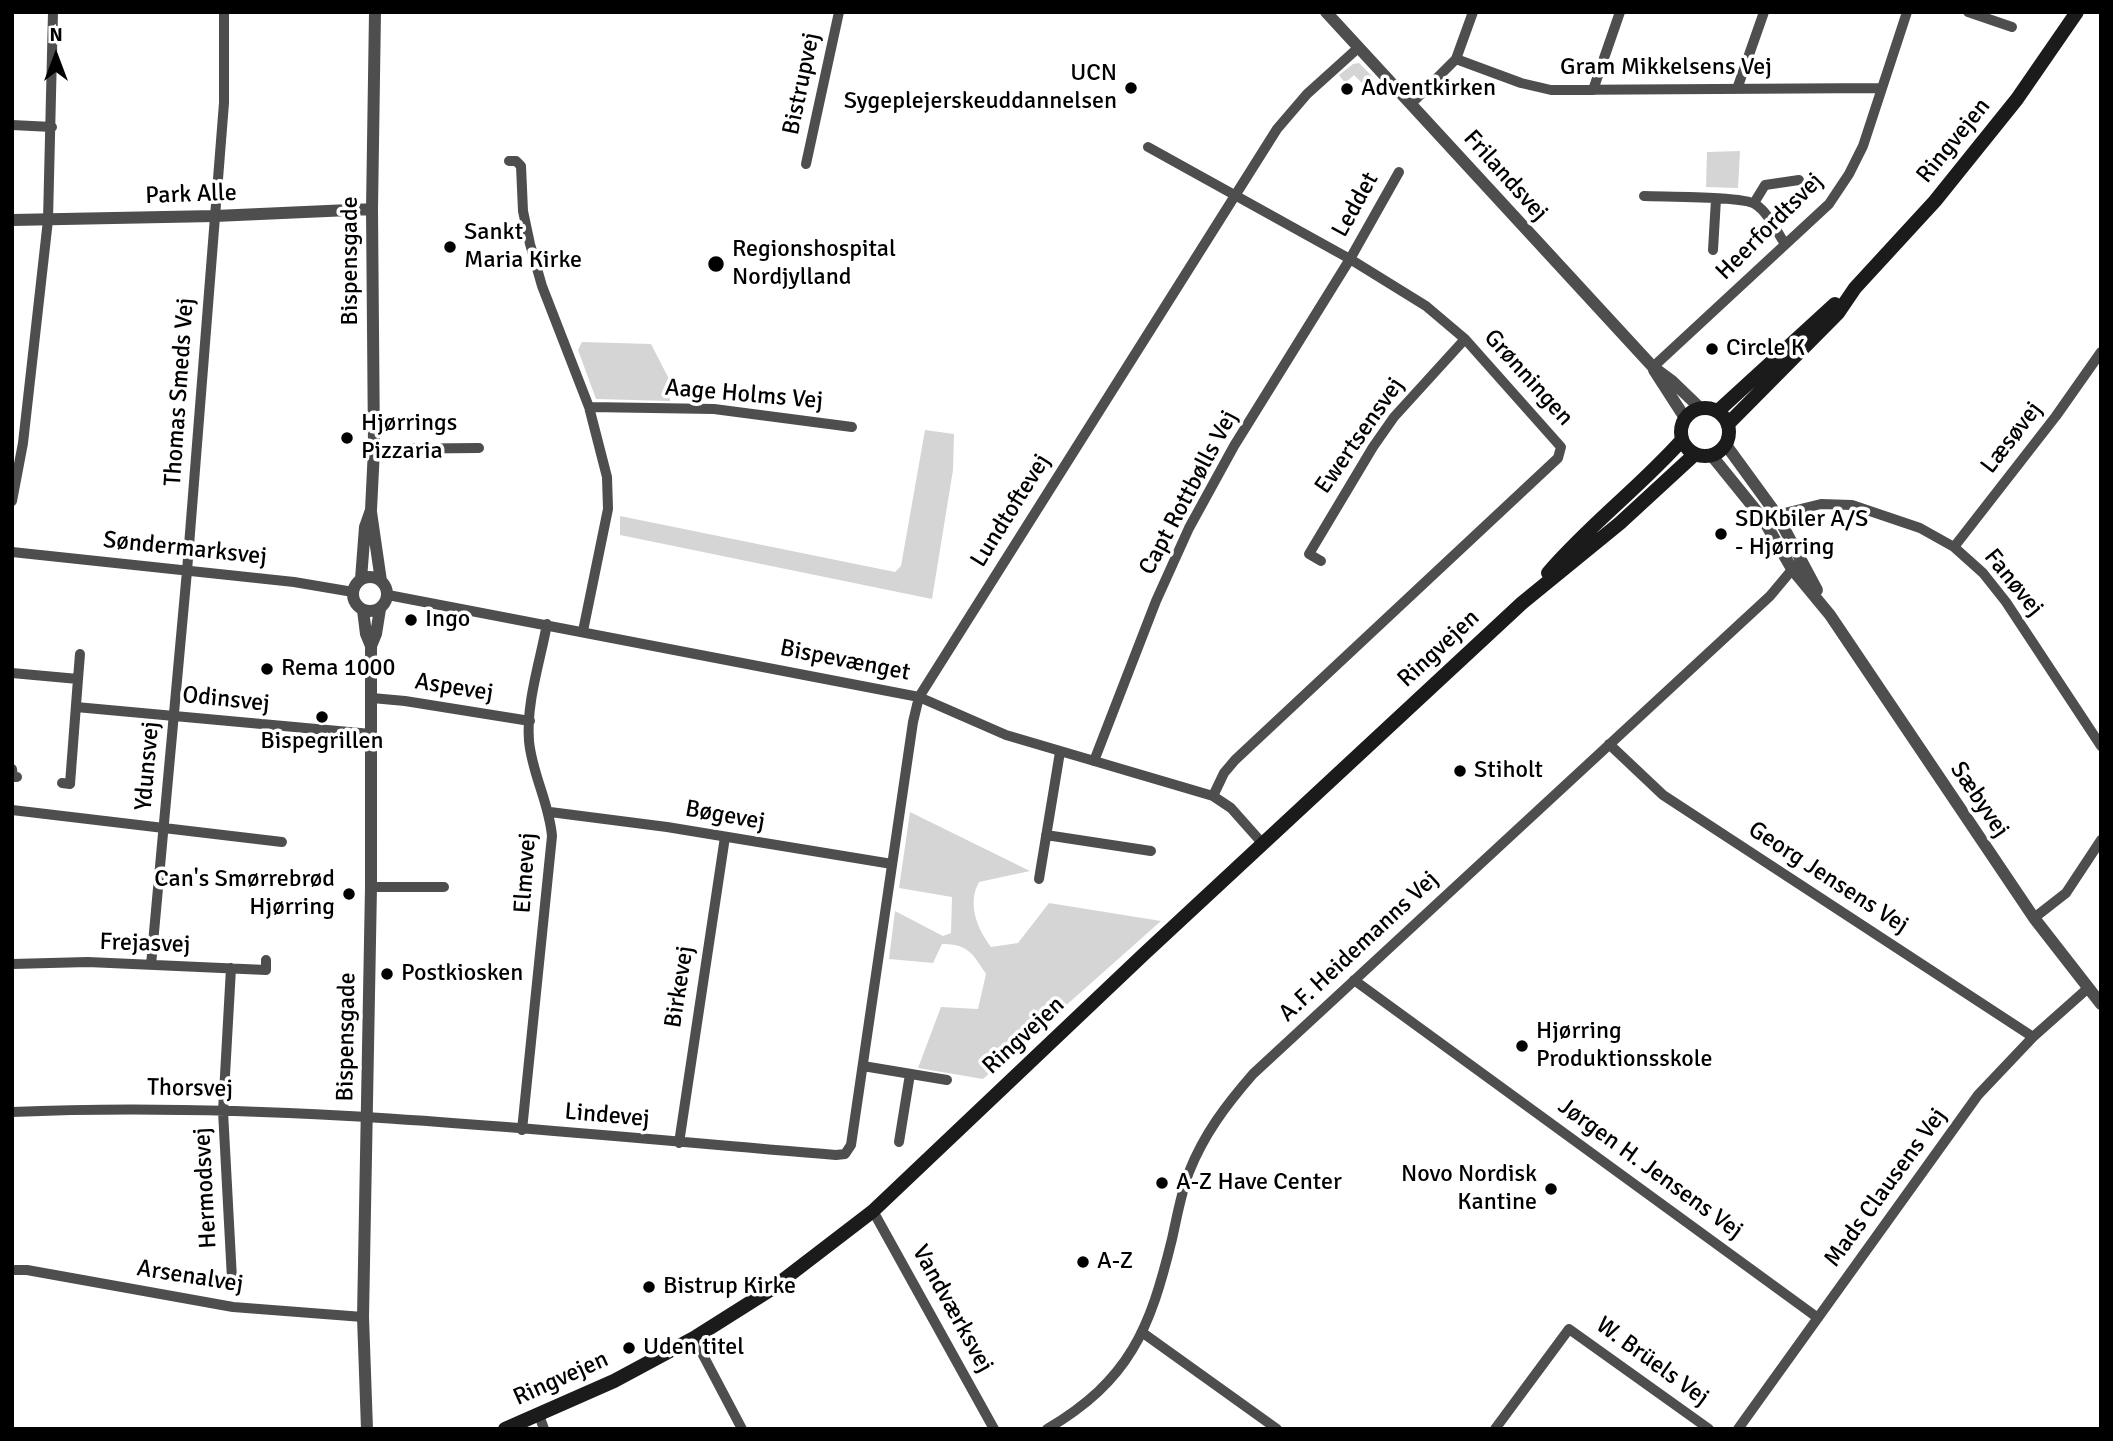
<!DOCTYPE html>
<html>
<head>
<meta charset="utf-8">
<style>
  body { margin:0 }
  #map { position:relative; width:2113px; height:1441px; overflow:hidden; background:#fff; font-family:Signika,sans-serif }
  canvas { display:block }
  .frame { position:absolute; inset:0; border:14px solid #000; pointer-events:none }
  .north { position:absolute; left:21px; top:21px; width:70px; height:70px; -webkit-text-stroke:5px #fff; paint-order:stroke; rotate:0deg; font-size:19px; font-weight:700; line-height:28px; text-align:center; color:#000 }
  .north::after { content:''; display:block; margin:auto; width:24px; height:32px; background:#000; clip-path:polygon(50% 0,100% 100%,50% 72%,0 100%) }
</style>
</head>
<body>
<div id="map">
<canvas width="2113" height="1441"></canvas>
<div class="frame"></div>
<div class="north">N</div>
</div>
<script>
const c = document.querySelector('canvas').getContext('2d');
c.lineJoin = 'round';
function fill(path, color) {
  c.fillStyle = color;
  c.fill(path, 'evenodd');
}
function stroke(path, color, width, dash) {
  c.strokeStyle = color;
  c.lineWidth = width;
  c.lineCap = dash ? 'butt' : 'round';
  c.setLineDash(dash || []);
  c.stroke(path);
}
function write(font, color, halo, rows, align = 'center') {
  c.font = font + ' Signika,sans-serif';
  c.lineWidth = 7;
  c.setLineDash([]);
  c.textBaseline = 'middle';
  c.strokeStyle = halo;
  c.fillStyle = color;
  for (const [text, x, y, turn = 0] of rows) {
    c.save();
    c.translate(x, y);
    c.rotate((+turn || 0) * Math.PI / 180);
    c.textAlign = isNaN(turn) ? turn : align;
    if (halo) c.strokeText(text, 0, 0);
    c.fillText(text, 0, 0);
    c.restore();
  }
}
fill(new Path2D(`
  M1359,63l14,14 -9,8 -10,-10 -9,8 -6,-8 14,-11z
  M1740,151l-2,37 -32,-1 1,-35z
  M582,342l69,2 17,33 2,24 -74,-2 -18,-49z
  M925,430l29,4 -1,36 -21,129 -312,-64v-19l275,56 6,-6z
  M910,812l120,59 -51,11c-12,22 -2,46 12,65l27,-4 31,-40 112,18 -178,158 -65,-11 23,-61 37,2 8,-35c-14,-21 -18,-30 -44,-30l-9,19 -44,-4 6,-48 48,25 8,-3 1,-36 -53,-9z`), '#d5d5d5');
stroke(new Path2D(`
  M1968,12l44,15
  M1456,59l65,24 30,7 330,-2
  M1737,89l27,-77
  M1593,90l27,-78
  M1411,104l45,-45 17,-47
  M12,125l40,2
  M1148,147l202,112 76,47 39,33 96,108 -3,11 -323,302 -11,13 -11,23
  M509,161h7l5,5 2,45 7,33 12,42 47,121 18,70 1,32 -25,122
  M806,164l33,-152
  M1644,196c20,1 99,0 111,8 13,8 22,28 30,40
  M1754,203l11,-18 34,-5
  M1713,250l3,-51
  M1653,367l176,-163 20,-30 14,-28 44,-134
  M589,407l125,2 138,18
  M374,449l105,-1
  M12,501l11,-58 25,-223 5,-208
  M1772,516l49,-12 31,1 68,23 34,19 29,26 23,29 95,144
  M1954,547l102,-131 45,-64
  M12,552l282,30 59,10
  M1321,561l-12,-7 64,-107 21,-30 71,-78
  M388,595l531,102 87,38 207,61 18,12 32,36
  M12,673l66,6 -8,105 -8,-1
  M78,679l2,-25
  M372,698l33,3 125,20
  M76,707l295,27
  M1609,744l54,51 370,242
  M1094,761l62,-160 33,-73 45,-82 116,-187 49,-87
  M12,769l1,8h4
  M12,810l270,32
  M550,812l117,15 225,37
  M1046,835l105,16
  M1039,879l21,-127
  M371,887h73
  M2034,918l32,-25 35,-53
  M12,964l76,-2 178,8v-10
  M151,965l36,-394 37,-468v-91
  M231,968l-8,143 9,168
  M1354,980l464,338
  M863,1066l84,14
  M12,1112c275,-12 550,21 824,43l9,-1 6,-9 62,-423 6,-25 358,-568 30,-35 51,-46
  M522,1130l30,-294c-3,-34 -20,-62 -23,-95 -3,-38 11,-79 18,-117
  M899,1142l11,-68
  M679,1143l46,-306
  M873,1211l121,218
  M12,1270h15l206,37 130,10
  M1143,1333l134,96
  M694,1338l48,91
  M539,1415l5,14
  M1047,1429c83,-49 103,-100 125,-190 5,-22 9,-46 17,-67 15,-38 37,-67 64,-98l517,-478 26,-31
  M1495,1429l74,-100 140,100
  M1738,1429l240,-334 55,-58 54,-48`), '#4e4e4e', 10);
stroke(new Path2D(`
  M1326,12l327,355 19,14 28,27
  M12,220l203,-4 157,-7
  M1654,370l31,48
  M1726,445l51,70 40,75
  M1712,456l51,63 29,50 38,46 204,303 67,86
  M371,512l10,69
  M353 594a17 17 0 1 1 34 0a17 17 0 1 1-34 0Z
  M361,579l4,-52 6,-17 3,-61 -2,-240 3,-197
  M363,610l3,24 5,12
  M367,1429l-4,-112 8,-430v-241l5,-12 4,-25`), '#4e4e4e', 12);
stroke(new Path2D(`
  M1681 432a24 24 0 1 1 48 0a24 24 0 1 1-48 0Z
  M1718,411l117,-107
  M1728,424l110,-111 17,-25 80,-87 82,-102 60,-87
  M1548,573c41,-48 92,-86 134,-133
  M505,1429l109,-48 80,-43 76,-48 103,-79 271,-257 378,-351 98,-80 75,-69`), '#1b1b1b', 14);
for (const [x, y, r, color] of [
  [1131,88,7,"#000"],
  [1347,89,7,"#000"],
  [450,247,7,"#000"],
  [716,264,9,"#000"],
  [1712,349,7,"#000"],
  [347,438,7,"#000"],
  [1721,534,7,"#000"],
  [411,620,7,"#000"],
  [267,669,7,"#000"],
  [322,717,7,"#000"],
  [1460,771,7,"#000"],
  [349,894,7,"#000"],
  [387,974,7,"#000"],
  [1522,1046,7,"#000"],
  [1162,1183,7,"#000"],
  [1551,1189,7,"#000"],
  [1083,1262,7,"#000"],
  [649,1287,7,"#000"],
  [629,1348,7,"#000"]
]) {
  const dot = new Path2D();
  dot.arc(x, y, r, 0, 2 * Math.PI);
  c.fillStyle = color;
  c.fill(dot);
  stroke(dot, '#fff', 2.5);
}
write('24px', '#000', '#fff', [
  ["Gram Mikkelsens Vej",1666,68],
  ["Bistrupvej",802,84,-78],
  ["Ringvejen",1954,141,-51],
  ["Frilandsvej",1505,176,48],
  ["Park Alle",191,195,-2],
  ["Leddet",1356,205,-61],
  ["Heerfordtsvej",1770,227,-45],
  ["Bispensgade",351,261,-90],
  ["Grønningen",1528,378,48],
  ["Thomas Smeds Vej",180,392,-86],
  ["Aage Holms Vej",744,395,5],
  ["Ewertsensvej",1360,436,-55],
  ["Læsøvej",2012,438,-52],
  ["Capt Rottbølls Vej",1189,493,-62],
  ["Lundtoftevej",1011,511,-58],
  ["Søndermarksvej",185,549,6],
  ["Fanøvej",2013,583,51],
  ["Ringvejen",1439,649,-43],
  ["Bispevænget",845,661,11],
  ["Aspevej",454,688,9],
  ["Odinsvej",226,700,6],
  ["Ydunsvej",148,766,-85],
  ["Sæbyvej",1979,800,56],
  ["Bøgevej",725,816,10],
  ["Elmevej",526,873,-86],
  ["Georg Jensens Vej",1828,878,33],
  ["Frejasvej",145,944,2],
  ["A.F. Heidemanns Vej",1359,947,-43],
  ["Birkevej",680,987,-81],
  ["Ringvejen",1024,1036,-43],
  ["Bispensgade",347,1037,-89],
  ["Thorsvej",190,1089,1],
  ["Lindevej",607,1116,5],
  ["Jørgen H. Jensens Vej",1650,1169,36],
  ["Hermodsvej",206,1188,-93],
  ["Mads Clausens Vej",1886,1188,-54],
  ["Arsenalvej",190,1277,9],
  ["Vandværksvej",952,1309,61],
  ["W. Brüels Vej",1652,1362,36],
  ["Ringvejen",561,1379,-24]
]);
write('24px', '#000', '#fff', [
  ["UCN",1117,74,"right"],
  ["Sygeplejerskeuddannelsen",1117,102,"right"],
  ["Adventkirken",1361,89],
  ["Sankt",464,233],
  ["Maria Kirke",464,261],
  ["Regionshospital",732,250],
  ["Nordjylland",732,278],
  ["Circle K",1726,349],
  ["Hjørrings",361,424],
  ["Pizzaria",361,452],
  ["SDKbiler A/S",1735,520],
  ["- Hjørring",1735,548],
  ["Ingo",425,620],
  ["Rema 1000",281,669],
  ["Bispegrillen",322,742,"center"],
  ["Stiholt",1474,771],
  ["Can's Smørrebrød",335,880,"right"],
  ["Hjørring",335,908,"right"],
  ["Postkiosken",401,974],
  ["Hjørring",1536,1032],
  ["Produktionsskole",1536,1060],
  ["Novo Nordisk",1537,1175,"right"],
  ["Kantine",1537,1203,"right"],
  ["A-Z Have Center",1176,1183],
  ["A-Z",1097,1262],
  ["Bistrup Kirke",663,1287],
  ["Uden titel",643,1348]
], 'left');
</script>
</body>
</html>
